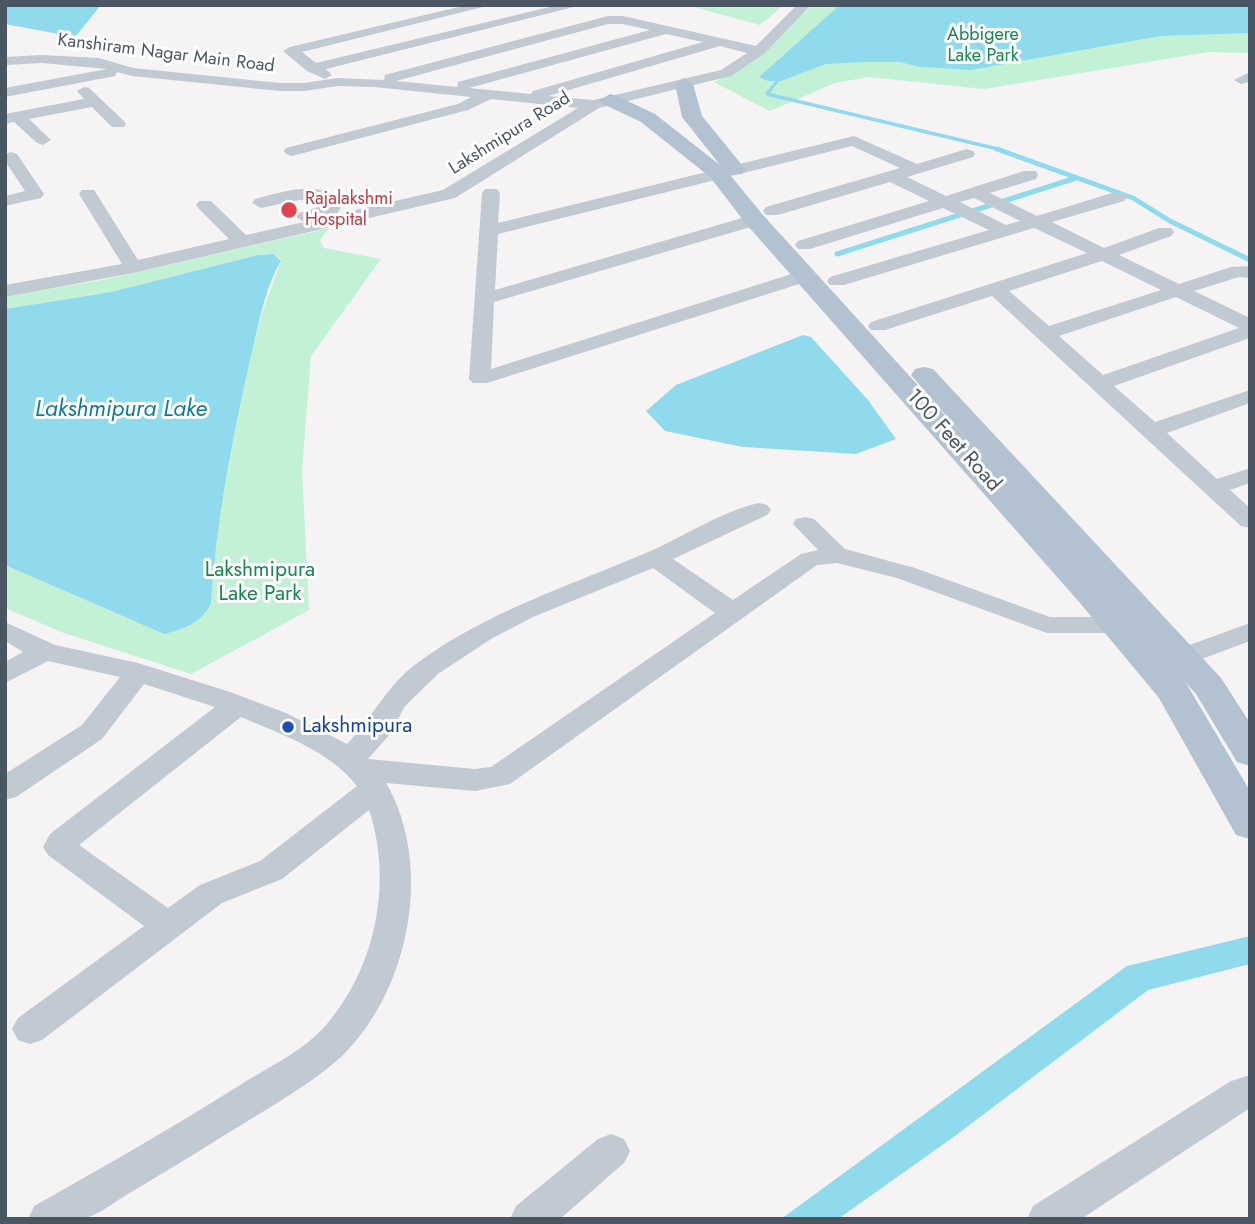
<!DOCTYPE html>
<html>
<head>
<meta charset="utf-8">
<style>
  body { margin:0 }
  #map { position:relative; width:1255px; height:1224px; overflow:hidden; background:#f5f3f3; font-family:Jost,sans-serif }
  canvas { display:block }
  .frame { position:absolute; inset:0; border:7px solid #4a5661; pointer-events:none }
</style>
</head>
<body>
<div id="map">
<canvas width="1255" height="1224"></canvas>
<div class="frame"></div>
</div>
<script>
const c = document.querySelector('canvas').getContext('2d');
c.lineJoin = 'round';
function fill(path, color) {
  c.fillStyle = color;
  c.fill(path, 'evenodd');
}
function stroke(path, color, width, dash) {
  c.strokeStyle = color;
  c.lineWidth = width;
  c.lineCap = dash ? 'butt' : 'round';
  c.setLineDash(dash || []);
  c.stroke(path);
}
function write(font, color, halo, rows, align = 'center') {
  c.font = font + ' Jost,sans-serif';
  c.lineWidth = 6;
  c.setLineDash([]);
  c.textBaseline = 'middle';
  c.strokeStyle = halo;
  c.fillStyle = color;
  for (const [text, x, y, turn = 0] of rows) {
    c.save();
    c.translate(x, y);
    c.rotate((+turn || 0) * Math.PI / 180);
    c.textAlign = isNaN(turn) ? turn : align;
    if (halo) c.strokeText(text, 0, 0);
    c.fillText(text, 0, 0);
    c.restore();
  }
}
fill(new Path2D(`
  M686,5h98l-24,20z
  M813,5h437v48l-41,-1 -225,37 -116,-12 -33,6 -65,28 -56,-29c45,-19 63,-47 99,-77z
  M329,228l-9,12 4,8 57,11 -70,97 -9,114 7,140 -118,64 -127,-41 -59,-25v-43l159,69 47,-31c5,-93 22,-189 48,-279 6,-22 16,-44 22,-65l-13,-5 -10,1 -147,37 -106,17v-13l97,-16z`), '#c3f1d5');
fill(new Path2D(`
  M5,5h96l-26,32 -70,-13z
  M840,5h410v28l-90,3 -189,34 -50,-3 -22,-5h-34l-39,2 -45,17h-13l-9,-4z
  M273,254l8,7c-17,27 -24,72 -32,103 -18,80 -33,158 -38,239 -9,20 -27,26 -47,31l-159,-69v-256l106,-17 147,-37z
  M803,335l8,2 57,63 28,39 -40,15 -113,-7 -78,-16 -19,-20 30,-26z
  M1250,936v28l-102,26 -193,146 -117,83h-57l346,-253z`), '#90daee');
stroke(new Path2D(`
  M782,75l-15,19 235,56`), '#90daee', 3.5);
stroke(new Path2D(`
  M997,149l136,49 37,23 80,39
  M837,254l239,-76`), '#90daee', 5);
fill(new Path2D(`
  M467,5h24l-189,47 14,11 242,-58h24l-256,64 6,6 -7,4 -18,-8 -24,-20 7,-4z
  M797,5h14l-47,49 -33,22 -132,32 -144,90 -322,75 -128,24v-12l117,-21 -43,-70 3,-4h12l44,70 91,-21 -30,-30 -3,-4 3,-4h12l35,34 58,-13 -8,-5 3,-4 26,-8 -10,-5h-16l-38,8 -9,-5 3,-4c26,-7 67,-21 88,4l-6,11 -16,4 122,-28 135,-82 -87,-9 -23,11 -176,46 -6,-2 -2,-3 2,-3 172,-44 13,-7 -97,-10 -37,-1 -32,5h-25l-148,-15 -15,-4 -2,4 -5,1 -105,20v-9l102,-19 -65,-6 -37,2v-8l37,-2 57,3 34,10 147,15h25l32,-5 47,2 1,-5 223,-59h15l133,30zM608,24h15l27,6 -192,52 -1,5 -61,-6zM666,34l37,8 -170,49 -2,3 -62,-6zM720,46l27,7 -26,17 -127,30 -46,-4z
  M1250,72v10l-9,2 -7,-4z
  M84,87l5,1 35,33 2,3 -2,3h-12l-20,-20 -63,12 22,21 -8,5 -6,-2 -23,-21 -9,2v-10l79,-15 -7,-8z
  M854,136l63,28 50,-15 6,2 2,3 -2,3 -66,20 39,19 78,-25h12l2,4 -2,4 -46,14 47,23 75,-23h12l3,4 -3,4 -72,21 52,26 55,-20h12l3,4 -3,4 -52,19 60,29 52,-17 19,-1v12l-11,-1 -45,14 56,27v20l-136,48 41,36 95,-32v13l-83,30 50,46 33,-11v15l-20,7 20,18v20l-9,-2 -36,-33 -213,-197 -107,34h-14l-3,-4 3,-4 216,-69 -53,-25 -190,57h-14l-3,-4 3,-4 159,-47 -46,-22 -133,41h-12l-3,-4 3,-4 131,-40 -39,-19 -112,33h-12l-3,-4 3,-4 134,-39 -48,-22 -354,88 -3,56 254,-74h12l3,4 -3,4 -267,78 -3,67 307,-97 7,-2 9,6 -2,4 -325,103h-14l-4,-4 13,-186 3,-4h12l3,4 -2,30zM974,198l46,23 -14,4 -46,-23zM1102,261l59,29 -112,36 -40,-35zM1176,297l63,31 -136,47 -44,-39z
  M11,152l6,2 27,40 -3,4 -36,8v-10l20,-5 -20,-30v-7z
  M759,503l8,2 4,5 -4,5 -94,44 60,41 68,-46 17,-4 -25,-26 3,-5 9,-2 9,2 31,30 70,19 135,49h67l9,2 4,6 -4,6 -9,2h-70l-150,-55 -60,-15 -20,2 -307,219 -35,7 -89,-8c48,82 24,208 -45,274 -34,31 -92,62 -132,88 -28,17 -57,35 -86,52 -11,7 -24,17 -37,21 -15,5 -41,1 -58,1l6,-13c70,-39 139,-79 206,-121 30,-19 64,-34 87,-61 49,-58 66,-142 42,-214l-87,69 -60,24 -180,137 -12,4 -12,-4 -6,-11 6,-11 126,-92 -96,-71 -5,-8 7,-13 165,-127 -71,-23 -42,55 -86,58 -11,3v-26l77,-49 38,-48 -72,-16 -43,22v-21l18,-10 -18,-11v-19l50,23 83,18 92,29 56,21 61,31c27,-28 40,-60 73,-83 69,-50 149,-75 226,-108 37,-16 74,-41 113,-50zM653,568l62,45 -224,154 -16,2 -107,-10 22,-25 15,-28 33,-32 53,-35 42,-22zM241,717c40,17 89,34 116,69l-97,75 -60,24 -32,23 -89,-63z
  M1250,623v18l-67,25 -10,-3 -4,-6 4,-6z
  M1250,1075v33l-169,111h-54l6,-13 198,-125z
  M611,1134l13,5 6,12 -6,12 -64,56h-50l6,-13 82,-67z`), '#c1cad2');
fill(new Path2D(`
  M684,78l9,6 9,32 44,54 -4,4 -12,1 33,40 202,222 -54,-62 4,-6 9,-2 9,2 288,309 29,45v43l-13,-4 -41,-68 -26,-29 16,18 64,108v48l-14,-4 -77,-137 -79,-95 -333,-378 -37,-48 -69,-55 -38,-18 -3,-4 10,-6 7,2 38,18 65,51 -38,-48 -7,-33z`), '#b3c2d1');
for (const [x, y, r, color] of [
  [289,210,9,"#e0444e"],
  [288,727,7,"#1a4fb4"]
]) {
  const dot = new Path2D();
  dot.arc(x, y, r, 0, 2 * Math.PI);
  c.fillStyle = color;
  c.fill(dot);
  stroke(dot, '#fff', 2.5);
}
write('18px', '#17864f', '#fff', [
  ["Abbigere",983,36],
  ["Lake Park",983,57]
]);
write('18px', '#4a5661', '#fff', [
  ["Kanshiram Nagar Main Road",166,54,7],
  ["Lakshmipura Road",510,134,-32]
]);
write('18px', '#be3a42', '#fff', [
  ["Rajalakshmi",305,200],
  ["Hospital",305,221]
], 'left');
write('21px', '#4a5661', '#fff', [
  ["100 Feet Road",953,441,48]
]);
write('21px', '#17864f', '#fff', [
  ["Lakshmipura",260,571],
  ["Lake Park",260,595]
]);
write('21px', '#164399', '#fff', [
  ["Lakshmipura",302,727]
], 'left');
write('italic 23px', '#0c7c9b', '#fff', [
  ["Lakshmipura Lake",121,410]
]);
</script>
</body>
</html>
